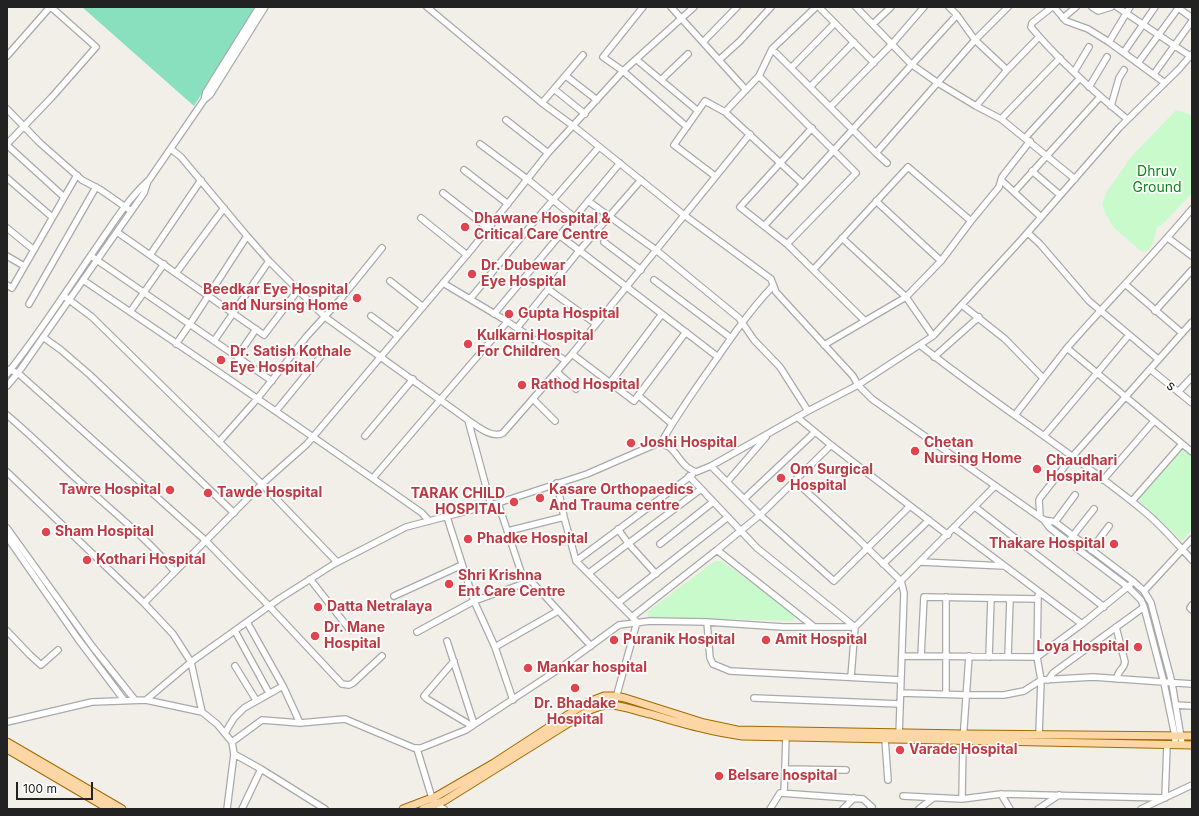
<!DOCTYPE html>
<html>
<head>
<meta charset="utf-8">
<style>
  body { margin:0 }
  #map { position:relative; width:1199px; height:816px; overflow:hidden; background:#f2efe9; font-family:Inter,sans-serif }
  canvas { display:block }
  .frame { position:absolute; inset:0; border:8px solid #222; pointer-events:none }
  .scale { position:absolute; left:16px; top:782px; width:77px; height:18px; box-sizing:border-box; border:2px solid #222; border-top:0; padding-left:5px; font-size:12px; line-height:14px; white-space:nowrap; color:#222; -webkit-text-stroke:3px #fff; paint-order:stroke }
</style>
</head>
<body>
<div id="map">
<canvas width="1199" height="816"></canvas>
<div class="frame"></div>
<div class="scale">100 m</div>
</div>
<script>
const c = document.querySelector('canvas').getContext('2d');
c.lineJoin = 'round';
function fill(path, color) {
  c.fillStyle = color;
  c.fill(path, 'evenodd');
}
function stroke(path, color, width, dash) {
  c.strokeStyle = color;
  c.lineWidth = width;
  c.lineCap = dash ? 'butt' : 'round';
  c.setLineDash(dash || []);
  c.stroke(path);
}
function write(font, color, halo, rows, align = 'center') {
  c.font = font + ' Inter,sans-serif';
  c.lineWidth = 3.5;
  c.setLineDash([]);
  c.textBaseline = 'middle';
  c.strokeStyle = halo;
  c.fillStyle = color;
  for (const [text, x, y, turn = 0] of rows) {
    c.save();
    c.translate(x, y);
    c.rotate((+turn || 0) * Math.PI / 180);
    c.textAlign = isNaN(turn) ? turn : align;
    if (halo) c.strokeText(text, 0, 0);
    c.fillText(text, 0, 0);
    c.restore();
  }
}
fill(new Path2D(`
  M1176,110l8,2 8,4v77l-29,31 -6,3c-3,10 -3,21 -12,25l-4,-1 -27,-23 -9,-15 -3,-9 4,-11 25,-36z
  M1181,447l11,9v74l-10,11 -45,-42z
  M715,561h7l73,54 -1,6 -145,-4 -2,-5z`), '#c8facc');
fill(new Path2D(`
  M82,7h174l-62,99z`), '#88e0be');
const minor = new Path2D(`
  M427,7l115,96 34,25 108,87 87,64 5,13 77,84 5,9 14,14 172,121 6,8 78,59 13,13 3,7 20,76 11,53v8
  M671,7l75,83
  M819,7l55,56
  M856,7l55,57 27,19 38,23 31,-36 32,-33
  M949,7l8,8 18,25 32,30
  M1052,7l-20,16 -1,4c28,34 62,64 96,92
  M1054,7l12,14 22,8 21,13 56,41
  M1092,7l6,4 13,-4
  M1117,7l73,49
  M1177,7l15,11
  M1063,18l13,-11
  M873,24l18,-17
  M703,42l34,-35
  M1109,42l21,-35
  M772,49l104,104 99,-113 33,-33
  M1124,52l31,-45
  M7,56l43,-49
  M637,60l61,51
  M719,60l21,-19 31,-34
  M1138,63l41,-56
  M791,68l44,-45
  M1074,72l15,-25
  M1154,74l38,-53
  M566,76l31,24
  M759,76l97,97 -69,71
  M661,80l27,-26
  M810,87l44,-45
  M1089,87l18,-30
  M554,89l31,25
  M204,100l2,-8 53,-85
  M542,103l41,-48
  M976,106l25,13 74,60
  M1111,106l8,-28 5,-8
  M830,107l62,-63 32,-37
  M7,109l33,34 42,37 19,10 30,21
  M1001,119l59,-61
  M506,120l42,33
  M687,127l-64,-56 71,-64
  M812,128l-72,79 47,37 78,77
  M1025,138l55,-60
  M7,144l45,-47 44,-50 -45,-40
  M480,144l47,35 47,38
  M7,145l57,52
  M171,149l10,8 66,79 22,25 56,56 143,103 23,85
  M876,153l11,10
  M464,170l44,34
  M1032,171l28,24
  M715,176l-41,-31 31,-44 20,11
  M7,178l45,39
  M1001,180l40,37
  M803,184l154,-169
  M1014,192l86,-95
  M443,193l45,35
  M588,201l68,49 83,68 15,22 26,27 28,44
  M876,201l65,60
  M421,218l46,37
  M764,226l39,-42 -78,-72 34,-36 13,-27 44,-42
  M7,228l27,22
  M117,232l147,103 34,-45
  M1028,233l12,11 49,57 69,58
  M559,235l159,122
  M842,238l64,59 27,39
  M1168,238l24,18
  M604,242l37,28
  M150,255l51,-75
  M7,256l17,10
  M91,256l181,125
  M814,269l94,-102 63,54
  M176,273l48,-65
  M83,280c114,77 227,154 339,233l7,8
  M654,280l77,58
  M390,281l33,26
  M443,283l62,37 61,41
  M1125,284l57,49
  M7,285l5,3 65,-113
  M548,289l48,35
  M64,296l28,21 170,167 75,78
  M470,299l63,-76 66,-76
  M29,304l67,-117
  M962,305l43,34 38,39
  M1155,311l37,-41
  M130,312l34,-48
  M494,314l126,-151
  M371,316l27,20
  M517,328l62,-77 62,-71
  M43,337l18,13 29,25 144,138
  M214,341l55,-80
  M176,344l14,-20 57,-88
  M824,345l82,-48 35,-36 30,-40 28,-34 3,-10 28,-36
  M920,345c73,58 153,108 225,167 17,14 32,32 47,48
  M1067,348c41,-47 85,-91 125,-139
  M572,354l62,47 52,-69
  M237,357l19,-28
  M934,357l45,-40
  M7,369l11,4 188,168 63,65 73,78 7,1 4,-2 29,-27
  M1150,369l42,34
  M557,372l19,17
  M7,374c33,-41 61,-86 91,-129 16,-23 30,-46 51,-65l55,-80 6,-5 55,-88
  M610,383l52,-69
  M7,386l11,-13 126,-180 4,-12
  M1178,392l14,-15
  M639,396l33,28
  M533,399l22,22
  M276,411l50,-61
  M7,415c31,26 58,55 89,81 27,24 56,48 79,76
  M1015,415l52,-67 125,104
  M797,417l34,28 117,90
  M468,420c9,6 24,19 35,13l69,-79 178,-220
  M365,436l48,-57
  M1044,436l85,-101
  M219,442l38,-43 50,-63 32,-35 43,-53
  M661,443c16,-29 35,-55 54,-82 18,-26 36,-52 58,-75
  M711,466l49,49 74,66 76,-75
  M7,472l137,131 29,31 18,28 11,50
  M689,476l68,72 98,79 -4,50
  M373,478l134,-156
  M1103,480l51,-59
  M795,481l60,55 46,45 3,12 -5,143
  M727,482l39,-45
  M557,483l7,34 12,44 61,61 -23,83
  M744,499l71,-67
  M1132,501l50,-57
  M498,503l27,81
  M975,507l129,100
  M1040,517l-1,-17 1,-2 32,-41 120,-135
  M1044,520l11,2 79,60 10,9 7,12 21,80 10,61
  M1055,522l20,-27
  M7,528l85,118 43,54
  M954,528l128,96 48,-39
  M618,529l10,14 28,31
  M508,531l56,-14
  M7,537l71,102 46,61
  M1071,538l23,-29
  M660,544l53,-42
  M1091,550l18,-24
  M576,561l116,-86
  M921,562l83,4
  M883,564l46,-44
  M589,573l112,-84
  M310,579l40,51
  M1144,591l48,-52
  M394,596l68,-31
  M1038,596l-1,61 4,23 -2,55
  M144,603l118,-119 45,-40 164,-194 77,-97 75,-82 -20,-14 40,-50
  M618,603l110,-86
  M1192,605l-2,3 2,2
  M632,617l85,-67
  M247,622l36,64 17,37
  M707,622l3,36 3,6 17,7 171,9
  M813,626l-96,-76 43,-35 71,-70
  M1116,627l9,35c-1,8 -8,8 -8,17
  M7,631l23,24 11,10 17,-15
  M235,631l34,62
  M417,632l57,-31 -27,-84
  M447,641l27,83
  M495,647l63,-36
  M902,656l135,1 45,-33
  M921,656l3,-59 114,2
  M989,657l2,-59
  M1008,657l2,-58
  M454,661l-30,35 3,3 45,27
  M235,666l21,34
  M1048,680l5,-7 91,-66
  M901,693l65,2h38l20,-4 17,-11 52,-3 99,7
  M946,694v-97
  M754,698l146,6
  M146,700l45,-38 88,-63 55,-35 72,-37 92,-24 89,-29 69,-30c16,-3 21,15 31,23 3,2 6,4 9,5l15,-6 97,-55 50,-26 75,-49 89,-97 97,-111 60,-59 13,-15
  M513,700l-18,-53 -21,-46 57,-20 60,65
  M1176,705l16,1
  M7,722l85,-20 54,-2 56,12 15,12 15,18 2,12 -7,55
  M225,733l9,-15 10,-10 39,-22
  M786,734l-1,35 61,1
  M885,739l3,41
  M232,742l30,-22 38,3 45,-4 69,29h7l45,-18 6,-4 87,-57 60,-44 31,-4 57,1 76,5h72l140,-141
  M417,749l15,49 4,6 8,5
  M234,754l27,15 64,40
  M784,793l1,-24
  M1001,794l9,15
  M903,796l59,3 39,-5 164,4
  M1165,798l2,-53
  M962,799l1,-58 6,-85
  M242,809l19,-40
  M770,809l10,-16 83,6 9,8 -2,2
  M843,809l11,-11
  M919,809l14,-11
  M1038,809l21,-14
  M1141,809l51,-24`);
const major = new Path2D(`
  M7,742l115,67
  M7,749l102,60
  M403,809l34,-13 57,-33 92,-60 18,-7h11l10,2 79,25 33,7 227,4 228,2
  M423,809l21,-8 144,-90c7,-3 14,-7 23,-6 13,1 26,6 39,9 31,9 61,18 92,22l450,9`);
stroke(minor, '#a9a9a9', 8);
stroke(major, '#a06b00', 9);
stroke(minor, '#fff', 5.5);
stroke(major, '#fcd6a4', 7);
for (const [x, y, r, color] of [
  [465,227,5,"#e0444e"],
  [472,274,5,"#e0444e"],
  [357,298,5,"#e0444e"],
  [509,314,5,"#e0444e"],
  [468,344,5,"#e0444e"],
  [221,360,5,"#e0444e"],
  [522,385,5,"#e0444e"],
  [631,443,5,"#e0444e"],
  [915,451,5,"#e0444e"],
  [1037,469,5,"#e0444e"],
  [781,478,5,"#e0444e"],
  [170,490,5,"#e0444e"],
  [208,493,5,"#e0444e"],
  [540,498,5,"#e0444e"],
  [514,502,5,"#e0444e"],
  [46,532,5,"#e0444e"],
  [468,539,5,"#e0444e"],
  [1114,544,5,"#e0444e"],
  [87,560,5,"#e0444e"],
  [449,584,5,"#e0444e"],
  [318,607,5,"#e0444e"],
  [315,636,5,"#e0444e"],
  [614,640,5,"#e0444e"],
  [766,640,5,"#e0444e"],
  [1138,647,5,"#e0444e"],
  [528,668,5,"#e0444e"],
  [575,688,5,"#e0444e"],
  [900,750,5,"#e0444e"],
  [719,776,5,"#e0444e"]
]) {
  const dot = new Path2D();
  dot.arc(x, y, r, 0, 2 * Math.PI);
  c.fillStyle = color;
  c.fill(dot);
  stroke(dot, '#fff', 1.5);
}
write('14px', '#0c8416', '#fff', [
  ["Dhruv",1157,172],
  ["Ground",1157,188]
]);
write('bold 14px', '#be3a42', '#fff', [
  ["Dhawane Hospital &",474,219],
  ["Critical Care Centre",474,235],
  ["Dr. Dubewar",481,266],
  ["Eye Hospital",481,282],
  ["Beedkar Eye Hospital",348,290,"right"],
  ["and Nursing Home",348,306,"right"],
  ["Gupta Hospital",518,314],
  ["Kulkarni Hospital",477,336],
  ["For Children",477,352],
  ["Dr. Satish Kothale",230,352],
  ["Eye Hospital",230,368],
  ["Rathod Hospital",531,385],
  ["Joshi Hospital",640,443],
  ["Chetan",924,443],
  ["Nursing Home",924,459],
  ["Chaudhari",1046,461],
  ["Hospital",1046,477],
  ["Om Surgical",790,470],
  ["Hospital",790,486],
  ["Tawre Hospital",161,490,"right"],
  ["Kasare Orthopaedics",549,490],
  ["And Trauma centre",549,506],
  ["Tawde Hospital",217,493],
  ["TARAK CHILD",505,494,"right"],
  ["HOSPITAL",505,510,"right"],
  ["Sham Hospital",55,532],
  ["Phadke Hospital",477,539],
  ["Thakare Hospital",1105,544,"right"],
  ["Kothari Hospital",96,560],
  ["Shri Krishna",458,576],
  ["Ent Care Centre",458,592],
  ["Datta Netralaya",327,607],
  ["Dr. Mane",324,628],
  ["Hospital",324,644],
  ["Puranik Hospital",623,640],
  ["Amit Hospital",775,640],
  ["Loya Hospital",1129,647,"right"],
  ["Mankar hospital",537,668],
  ["Dr. Bhadake",575,704,"center"],
  ["Hospital",575,720,"center"],
  ["Varade Hospital",909,750],
  ["Belsare hospital",728,776]
], 'left');
write('14px', '#222', '#fff', [
  ["s",1171,386,39]
]);
</script>
</body>
</html>
